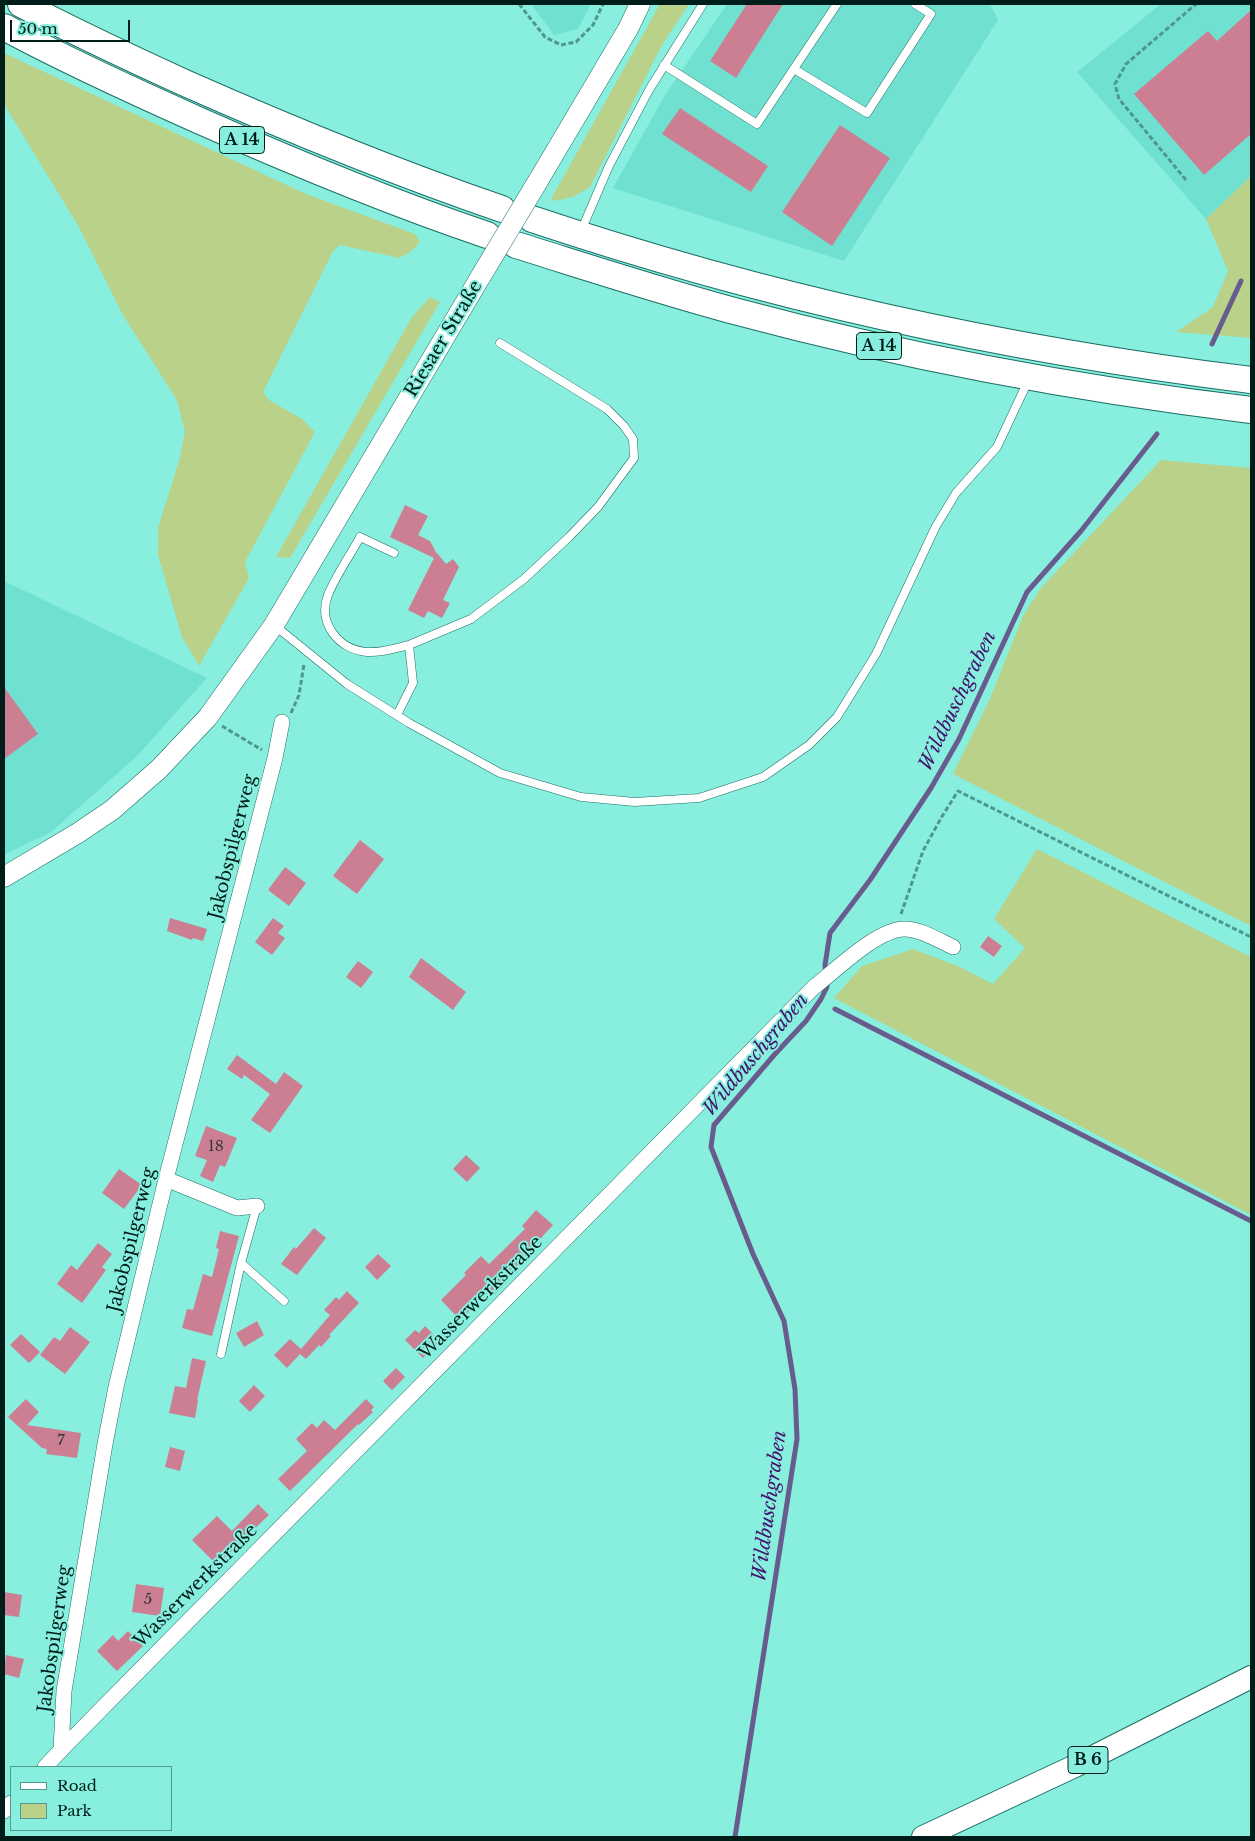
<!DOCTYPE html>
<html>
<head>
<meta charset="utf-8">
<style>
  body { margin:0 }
  #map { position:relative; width:1255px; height:1841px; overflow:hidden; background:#88eede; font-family:"Libre Baskerville",serif }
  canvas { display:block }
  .frame { position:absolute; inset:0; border:5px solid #001d19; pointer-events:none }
  .legend { position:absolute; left:10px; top:1766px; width:162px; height:65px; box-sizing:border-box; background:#88eede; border:1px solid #529a8f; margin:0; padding:6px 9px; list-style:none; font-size:15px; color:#001d19 }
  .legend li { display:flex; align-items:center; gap:10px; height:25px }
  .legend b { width:25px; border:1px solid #529a8f }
  .scale { position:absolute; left:10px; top:20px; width:120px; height:22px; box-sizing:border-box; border:2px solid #001d19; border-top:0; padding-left:6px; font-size:15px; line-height:18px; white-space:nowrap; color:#001d19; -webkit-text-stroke:4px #88eede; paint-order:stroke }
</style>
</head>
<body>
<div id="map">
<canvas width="1255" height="1841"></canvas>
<div class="frame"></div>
<ul class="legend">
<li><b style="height:6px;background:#fff"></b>Road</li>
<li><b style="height:14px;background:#bad189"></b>Park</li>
</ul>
<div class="scale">50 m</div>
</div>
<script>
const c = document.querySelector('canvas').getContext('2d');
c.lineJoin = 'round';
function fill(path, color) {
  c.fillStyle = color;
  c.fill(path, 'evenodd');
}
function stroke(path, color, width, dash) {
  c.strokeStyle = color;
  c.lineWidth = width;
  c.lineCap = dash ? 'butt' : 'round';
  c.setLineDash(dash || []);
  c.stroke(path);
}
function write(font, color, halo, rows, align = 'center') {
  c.font = font + ' "Libre Baskerville",serif';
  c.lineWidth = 4;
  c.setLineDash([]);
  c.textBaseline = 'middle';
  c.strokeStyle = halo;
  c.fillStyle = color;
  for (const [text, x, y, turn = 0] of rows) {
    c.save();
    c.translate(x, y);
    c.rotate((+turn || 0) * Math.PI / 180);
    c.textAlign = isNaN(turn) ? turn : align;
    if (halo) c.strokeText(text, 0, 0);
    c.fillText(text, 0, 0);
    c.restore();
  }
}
fill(new Path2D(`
  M531,4h60l-13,25 -24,6z
  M727,4h263l8,16 -154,241 -231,-73 51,-91z
  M1161,4h90v172l-45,43 -129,-147z
  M4,581l203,97 -70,78 -86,76 -47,23z`), '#70e1d0');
fill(new Path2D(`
  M660,4h29l-27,41 -72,142 -17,10 -19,4 -3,-2z
  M4,53l302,141 109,40 5,8 -11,11 -10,5 -59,-13 -7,6 -70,141 6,8 33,19 13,13 -70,130 4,16 -50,88 -17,-29 -24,-82v-27l21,-67 6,-29 -8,-32 -54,-85 -44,-88 -75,-123z
  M1251,176v162l-75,-6 37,-25 15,-36 -22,-52z
  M430,297l10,5 -150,256 -14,-1 136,-240z
  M1161,460l90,8v458l-298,-152 36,-73 34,-85 17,-27z
  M1037,849l214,108v258l-417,-217 28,-32 51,-17 47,18 33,17 32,-36 -31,-29z`), '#bad189');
stroke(new Path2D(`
  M1212,344l29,-63
  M835,1009l416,212
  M735,1837l62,-398 -2,-50 -11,-68 -31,-67 -42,-107 3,-22 61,-71 31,-33 15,-22 6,-12 -2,-22 5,-32 40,-53 61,-92 28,-49 68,-147 54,-61 76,-97`), '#685b8d', 5);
fill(new Path2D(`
  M747,4h36l-47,74 -26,-17z
  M1251,10v124l-47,41 -70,-81 74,-63 9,10z
  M680,108l88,58 -17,26 -89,-58z
  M840,125l50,33 -58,88 -50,-34z
  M405,505l23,11 -10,19 12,6 7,13v-1l9,11 7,-5 6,8 -16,33 7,3 -8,15 -14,-7 -4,7 -16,-8 26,-52 -44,-21z
  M4,687l34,47 -34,25z
  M360,840l24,19 -27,35 -24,-18z
  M285,867l21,16 -17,23 -21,-16z
  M170,918l37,11 -4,12 -10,-3 -1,2 -25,-9z
  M273,918l11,8 -6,7 7,5 -13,17 -17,-13z
  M988,936l14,10 -8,11 -14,-10z
  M421,958l45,34 -13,18 -44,-33z
  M358,961l15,11 -12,16 -15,-11z
  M237,1055l39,29 8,-12 19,14 -33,47 -19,-13 19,-26 -26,-19 -2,4 -15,-10z
  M206,1126l31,12 -12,29 -5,-2 -7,17 -13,-6 7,-16 -12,-4z
  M466,1155l14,13 -13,14 -14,-13z
  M119,1169l23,16 -18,24 -22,-16z
  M536,1210l17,15 -24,26 3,3 -27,26 2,2 -13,13 -4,-4 -30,29 -19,-20 25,-25 -2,-2 17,-17 8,8 36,-35 -3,-3z
  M314,1228l12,10 -29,37 -16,-11 13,-17 2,2z
  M220,1231l19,5 -27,100 -30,-8 5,-19 6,1 10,-36 9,3 7,-28 -3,-1z
  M98,1243l14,11 -10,13 4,3 -24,33 -25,-19 14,-19 6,5z
  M378,1254l13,12 -14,14 -12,-13z
  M347,1291l12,12 -30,32 2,1 -10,11 -2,-2 -13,14 -6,-5 -13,14 -13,-13 16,-16 11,10 29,-34 -6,-5 12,-13 3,3z
  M257,1321l7,14 -20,12 -8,-14z
  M425,1326l15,15 -17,17 -18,-18 10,-10 4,3z
  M70,1327l20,15 -25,32 -25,-19 14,-18 6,4z
  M21,1334l19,18 -11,11 -19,-18z
  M192,1358l14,3 -9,39h1l-3,18 -26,-5 6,-27 11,2z
  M396,1368l9,9 -13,13 -9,-9z
  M254,1385l11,11 -15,16 -11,-11z
  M26,1399l13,13 -12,13 54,8 -4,25 -31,-4 1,-5 -5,-1 -34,-31z
  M366,1399l8,8 -3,3 2,2 -14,13 -1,-1 -68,67 -12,-12 29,-28 -11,-12 16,-16 5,5 7,-8 11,10z
  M170,1447l15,4 -5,20 -15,-4z
  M258,1504l11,11 -52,50 -25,-25 25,-24 15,15z
  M136,1584l28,4 -4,28 -28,-4z
  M4,1592l18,3 -3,22 -15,-2z
  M128,1631l15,15 -26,25 -20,-20 16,-16 5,6z
  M6,1655l18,4 -5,19 -15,-4z`), '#cc7f93');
const lane = new Path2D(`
  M664,65l93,59 80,-120
  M794,69l73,44 64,-99 -16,-10
  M581,231l28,-65 40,-76 54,-86
  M394,553l-34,-16c-10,19 -24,38 -32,58 -11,28 11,55 39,57 14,1 29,-4 42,-7l4,38 -16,32
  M274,625l73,59 62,39 91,50 81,24 54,5 64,-4 64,-21 46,-32 28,-28 39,-63 60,-128 20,-33 41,-46 31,-66
  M409,645l62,-26 53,-40 45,-42 29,-30 36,-49 -1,-19 -9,-13 -17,-17 -107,-66
  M241,1263l43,38
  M221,1354l20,-91 16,-57`);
const street = new Path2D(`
  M166,1179l71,29 20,-2
  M61,1750l752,-762c22,-17 66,-61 93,-59 16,1 32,11 47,18
  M45,1767l16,-17 3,-59 41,-247 11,-57 50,-208 109,-421 7,-36
  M4,1811l7,-8`);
const secondary = new Path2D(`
  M538,181l90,-152 12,-25
  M4,877l74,-44 34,-23 47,-41 49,-52 66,-92 207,-349`);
const primary = new Path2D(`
  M923,1837l152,-71 176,-89`);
const highway = new Path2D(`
  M21,4c54,28 109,54 164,79 104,46 209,89 317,126
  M4,27c63,34 129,64 194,93 95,42 191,82 289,115
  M532,219c233,78 475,131 719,161
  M516,245c74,23 147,47 222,67 168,45 340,77 513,98`);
stroke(lane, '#1c6f65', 9);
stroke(street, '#1c6f65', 16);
stroke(secondary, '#1c6f65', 21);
stroke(primary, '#1c6f65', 24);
stroke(highway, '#1c6f65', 28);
stroke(new Path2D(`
  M519,4l26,33 16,8 15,-3 17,-17 10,-21
  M1186,180l-67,-81 -4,-15 11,-20 70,-60
  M291,713l8,-18 5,-31
  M222,726l40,24
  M901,914l22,-63 18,-33 17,-27 293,146`), '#4f978c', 3, [5, 2.5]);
stroke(lane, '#fff', 8);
stroke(street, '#fff', 15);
stroke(secondary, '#fff', 20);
stroke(primary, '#fff', 22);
stroke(highway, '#fff', 26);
const secondaryBridge = new Path2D(`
  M481,276l57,-95`);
stroke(secondaryBridge, '#1c6f65', 21, []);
stroke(secondaryBridge, '#fff', 20);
write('15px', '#333638', null, [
  ["18",216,1147],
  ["7",61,1441],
  ["5",148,1600]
]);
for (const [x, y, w] of [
  [242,140,45],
  [879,346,45],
  [1088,1760,40]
]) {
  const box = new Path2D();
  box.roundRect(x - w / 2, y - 13.5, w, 27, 4);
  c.fillStyle = '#88eede';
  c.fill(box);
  stroke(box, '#001d19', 1);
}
write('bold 16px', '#001d19', null, [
  ["A 14",242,140],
  ["A 14",879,346],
  ["B 6",1088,1760]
]);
write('18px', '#001d19', '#88eede', [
  ["Riesaer Straße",444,339,-59],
  ["Jakobspilgerweg",233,847,-76],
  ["Jakobspilgerweg",132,1240,-76],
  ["Wasserwerkstraße",481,1298,-45],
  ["Wasserwerkstraße",196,1586,-45],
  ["Jakobspilgerweg",55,1639,-82]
]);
write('italic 19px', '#43146d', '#88eede', [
  ["Wildbuschgraben",958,701,-64],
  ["Wildbuschgraben",756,1055,-50],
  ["Wildbuschgraben",770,1506,-82]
]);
</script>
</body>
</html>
